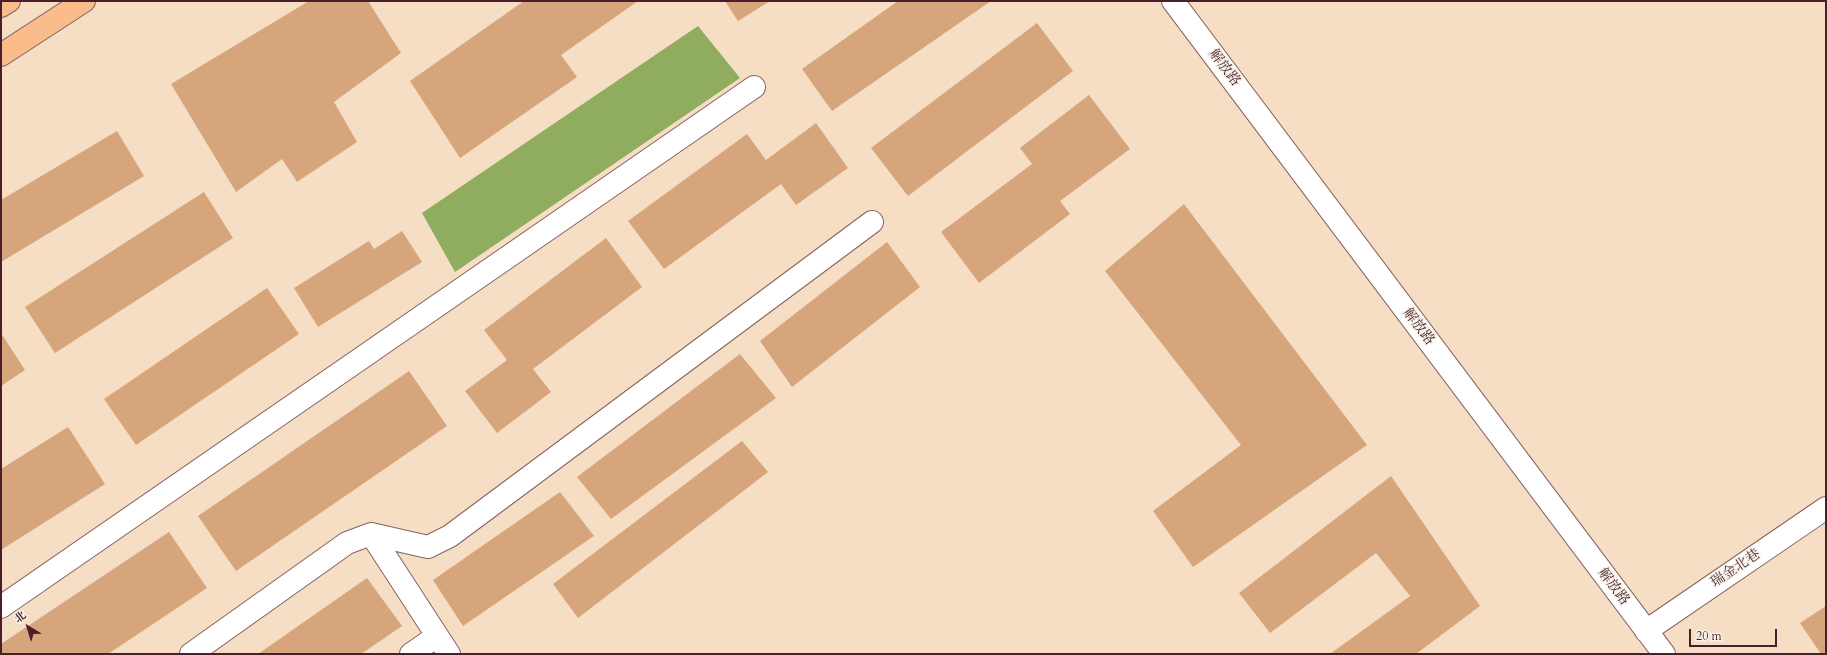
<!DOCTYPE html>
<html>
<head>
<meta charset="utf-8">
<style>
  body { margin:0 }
  #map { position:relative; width:1827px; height:655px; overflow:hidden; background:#f5dec4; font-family:Cardo,"Noto Serif SC",serif }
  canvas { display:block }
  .frame { position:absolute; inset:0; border:2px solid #4a1f2b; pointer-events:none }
  .north { position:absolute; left:8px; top:607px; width:40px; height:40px; -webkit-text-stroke:3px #f7f3e8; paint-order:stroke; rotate:322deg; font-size:11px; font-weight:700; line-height:16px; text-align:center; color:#4a1f2b }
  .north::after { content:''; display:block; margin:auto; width:14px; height:18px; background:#4a1f2b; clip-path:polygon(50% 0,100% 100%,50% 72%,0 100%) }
  .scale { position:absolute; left:1689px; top:629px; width:88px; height:18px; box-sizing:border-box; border:2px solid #4a1f2b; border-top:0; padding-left:5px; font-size:12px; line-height:14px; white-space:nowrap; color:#4a1f2b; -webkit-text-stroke:3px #f7f3e8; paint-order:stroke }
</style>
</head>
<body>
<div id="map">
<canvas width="1827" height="655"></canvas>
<div class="frame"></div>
<div class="north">北</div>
<div class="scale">20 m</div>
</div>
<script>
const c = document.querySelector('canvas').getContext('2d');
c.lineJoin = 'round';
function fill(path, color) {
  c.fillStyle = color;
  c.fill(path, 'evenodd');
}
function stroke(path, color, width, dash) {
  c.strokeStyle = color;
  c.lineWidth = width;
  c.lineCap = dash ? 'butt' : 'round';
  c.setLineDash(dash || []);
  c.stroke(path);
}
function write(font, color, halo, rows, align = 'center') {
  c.font = font + ' Cardo,"Noto Serif SC",serif';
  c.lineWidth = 3;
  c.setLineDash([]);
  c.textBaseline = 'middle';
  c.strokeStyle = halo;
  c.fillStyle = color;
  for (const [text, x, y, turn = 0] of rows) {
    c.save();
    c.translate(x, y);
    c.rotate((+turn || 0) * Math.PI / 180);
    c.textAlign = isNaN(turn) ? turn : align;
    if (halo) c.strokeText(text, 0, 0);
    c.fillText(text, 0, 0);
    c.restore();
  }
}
fill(new Path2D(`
  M698,26l42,52 -285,194 -33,-59z`), '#90ac5e');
fill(new Path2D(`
  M309,1h59l33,52 -67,49 23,40 -60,40 -15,-23 -46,33 -65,-108z
  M524,1h114l-77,54 16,22 -117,81 -50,-77z
  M725,1h45l-32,20z
  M898,1h93l-159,110 -30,-42z
  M1037,23l36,48 -165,125 -37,-48z
  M1089,95l41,54 -70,52 10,13 -91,69 -38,-51 91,-68 -12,-16z
  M816,123l32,45 -52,37 -15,-21 -117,85 -36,-48 119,-87 19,26z
  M117,131l27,45 -143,86v-62z
  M204,192l29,46 -178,115 -30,-46z
  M1184,204l183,241 -174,122 -40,-56 88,-66 -136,-174z
  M402,231l20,31 -104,65 -24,-39 75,-47 5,8z
  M606,238l36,49 -109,82 18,23 -54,41 -32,-42 42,-31 -23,-30z
  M887,242l33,45 -128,100 -32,-46z
  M267,288l32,46 -163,111 -32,-46z
  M1,333l24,37 -24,16z
  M740,354l36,44 -165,121 -34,-42z
  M409,371l38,55 -211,145 -38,-55z
  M68,427l37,57 -104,66v-81z
  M742,441l26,31 -190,146 -25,-34z
  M1391,476l89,130 -64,48h-86l80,-58 -34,-43 -106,80 -31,-40z
  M560,492l34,44 -131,90 -30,-46z
  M169,532l38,56 -99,66h-107v-10z
  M367,578l35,48 -41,28h-103z
  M1826,606v47l-5,1 -21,-31z`), '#d6a57c');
const minor = new Path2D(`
  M1173,1l491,653
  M371,534l78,120
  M1,607l753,-520
  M1646,631l180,-123
  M191,654l156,-111 24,-9 57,13 22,-11 422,-314
  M411,654l26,-18`);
const major = new Path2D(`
  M1,6l8,-5
  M1,55l83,-54`);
stroke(minor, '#866261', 24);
stroke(major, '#866261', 24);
stroke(minor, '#fff', 22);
stroke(major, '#f9bc8a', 22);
write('14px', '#4a1f2b', '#f7f3e8', [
  ["解放路",1224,68,53],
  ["解放路",1418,327,53],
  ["瑞金北巷",1736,569,-34],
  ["解放路",1613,587,53]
]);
</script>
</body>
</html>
